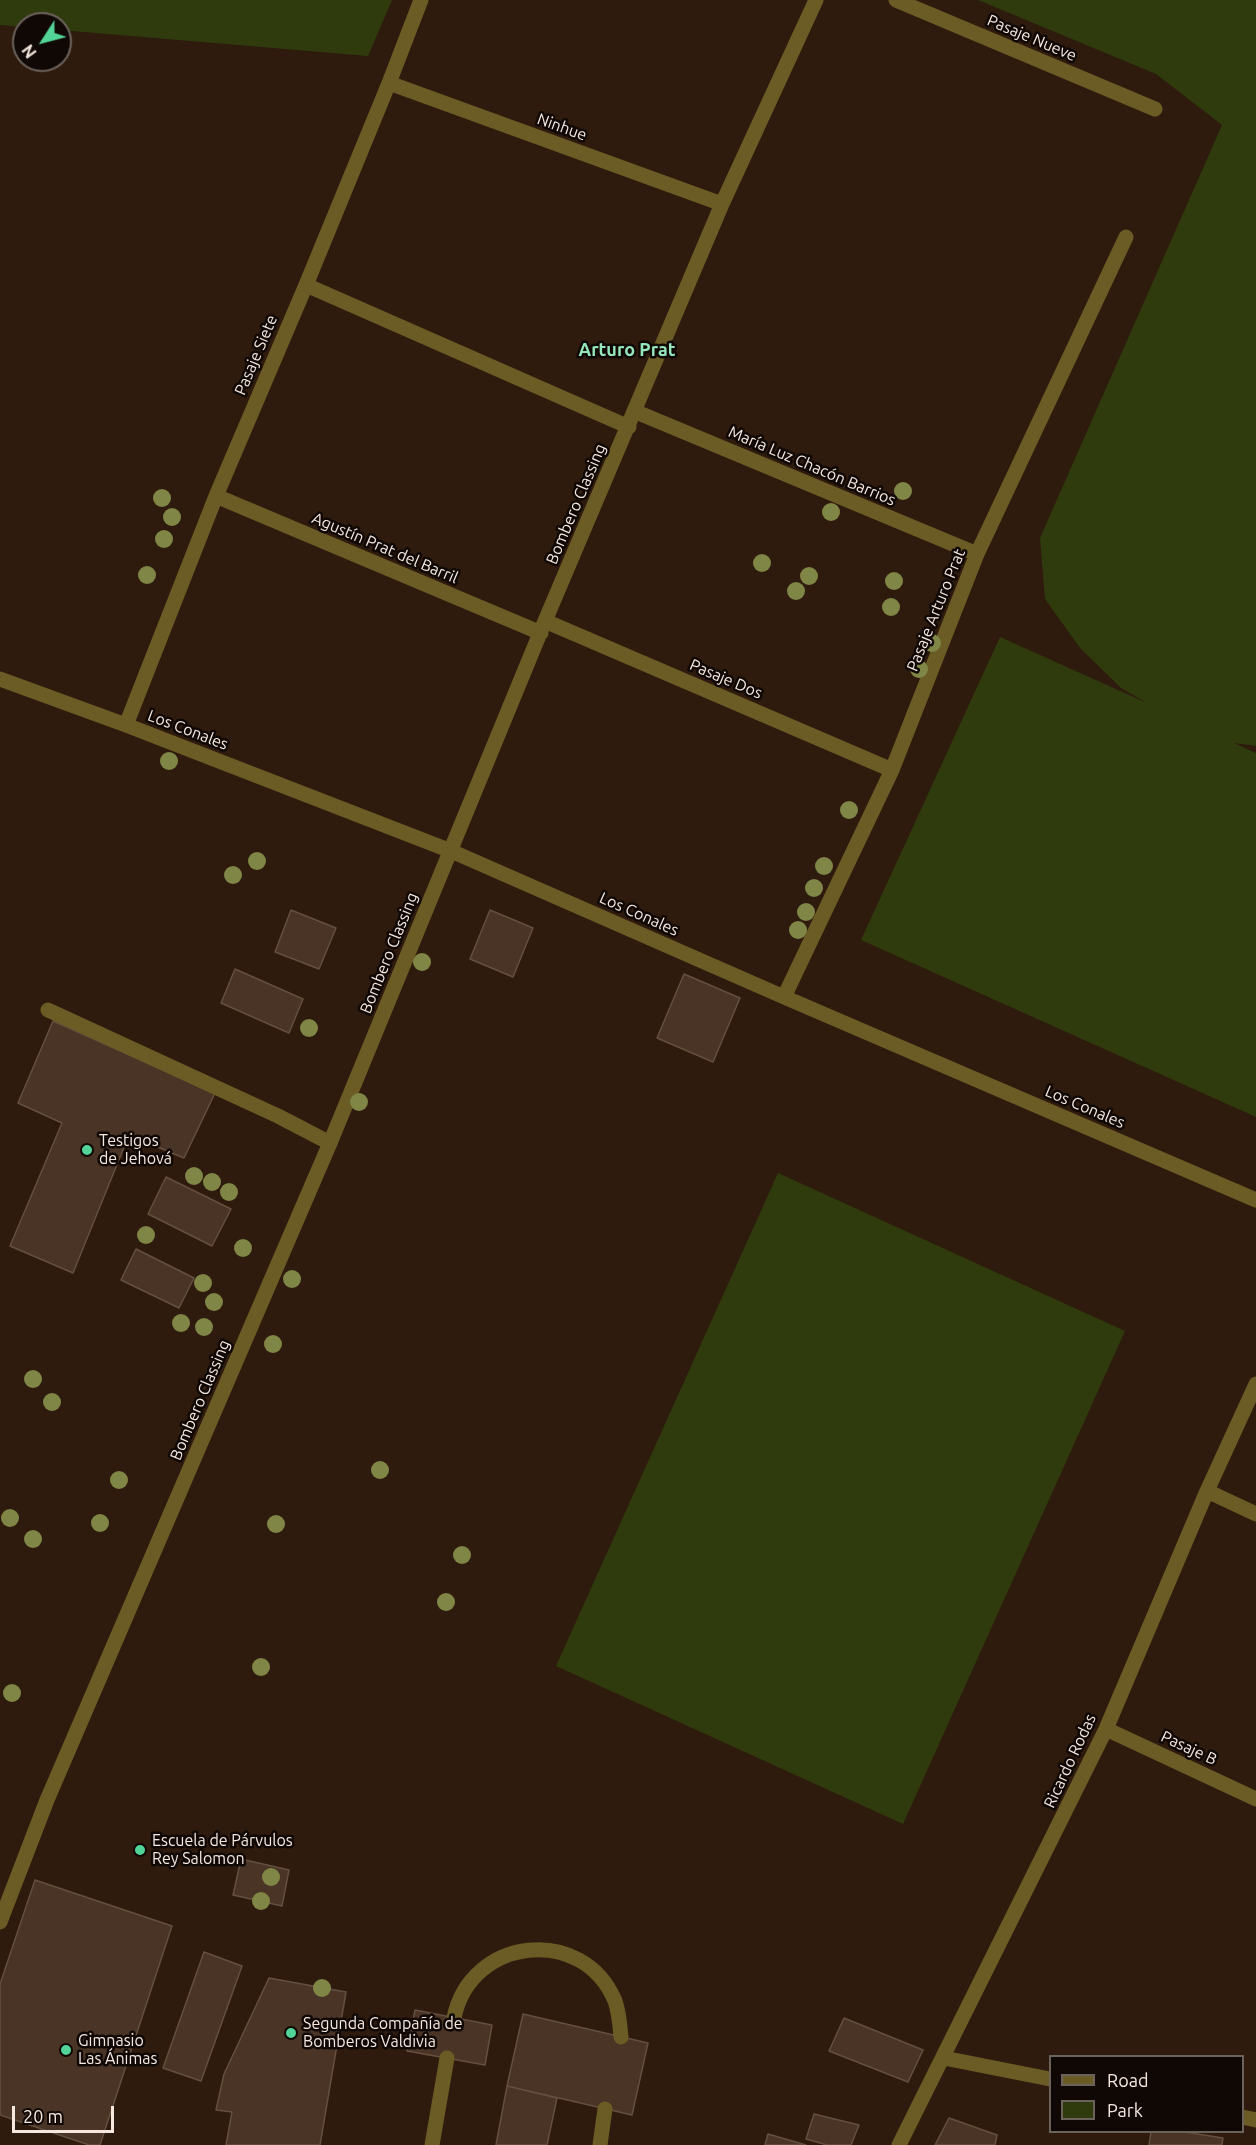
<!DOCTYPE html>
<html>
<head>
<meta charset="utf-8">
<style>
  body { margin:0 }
  #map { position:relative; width:1256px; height:2145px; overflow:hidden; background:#2e1b0d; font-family:Ubuntu,sans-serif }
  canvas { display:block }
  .legend { position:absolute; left:1049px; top:2055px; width:195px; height:78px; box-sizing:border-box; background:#100804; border:2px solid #6c625c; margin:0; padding:8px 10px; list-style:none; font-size:18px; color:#f6e8df }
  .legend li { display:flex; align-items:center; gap:12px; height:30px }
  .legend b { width:30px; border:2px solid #6c625c }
  .north { position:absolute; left:12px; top:12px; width:60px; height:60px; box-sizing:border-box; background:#100804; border:2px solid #6c625c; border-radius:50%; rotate:234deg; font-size:16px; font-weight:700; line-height:24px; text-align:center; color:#f6e8df }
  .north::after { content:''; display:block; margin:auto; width:21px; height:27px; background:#52d397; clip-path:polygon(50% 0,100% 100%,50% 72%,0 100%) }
  .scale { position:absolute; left:12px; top:2106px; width:102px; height:27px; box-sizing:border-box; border:3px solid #f6e8df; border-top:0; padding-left:8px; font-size:18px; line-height:21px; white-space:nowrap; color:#f6e8df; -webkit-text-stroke:4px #100804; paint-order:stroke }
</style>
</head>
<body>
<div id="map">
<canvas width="1256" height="2145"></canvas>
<ul class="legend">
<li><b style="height:8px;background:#6b5b25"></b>Road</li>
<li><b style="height:16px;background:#2f3a0d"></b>Park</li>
</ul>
<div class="north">N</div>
<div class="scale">20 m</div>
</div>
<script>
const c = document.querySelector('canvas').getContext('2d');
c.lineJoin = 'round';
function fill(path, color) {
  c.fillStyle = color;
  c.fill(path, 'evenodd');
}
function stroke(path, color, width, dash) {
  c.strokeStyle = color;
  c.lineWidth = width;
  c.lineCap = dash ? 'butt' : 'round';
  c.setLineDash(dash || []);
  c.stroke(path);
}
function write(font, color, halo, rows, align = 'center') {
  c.font = font + ' Ubuntu,sans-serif';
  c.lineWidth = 5;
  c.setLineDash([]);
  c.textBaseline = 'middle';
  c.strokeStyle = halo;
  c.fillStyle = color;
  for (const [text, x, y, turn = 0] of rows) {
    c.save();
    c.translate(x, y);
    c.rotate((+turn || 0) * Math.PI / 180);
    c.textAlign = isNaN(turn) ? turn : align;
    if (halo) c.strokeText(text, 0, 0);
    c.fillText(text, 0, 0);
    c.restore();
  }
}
fill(new Path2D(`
  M0,0h392l-24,56 -308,-26v-6h-36v3l-24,-2z
  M978,0h278v746l-22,-3 22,10v364l-395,-177 139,-303 147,66 -26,-15 -41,-40 -35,-49 -5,-61 182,-413 -66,-51z
  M778,1173l347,158 -222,493 -347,-158z`), '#2f3a0d');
const building = new Path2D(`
  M291,910l45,18 -17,41 -44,-17z
  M490,910l43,18 -20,49 -43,-18z
  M235,969l68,30 -14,34 -68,-30z
  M684,974l56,24 -27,64 -56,-24z
  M53,1021l162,72 -31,65 -55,-23 -56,138 -63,-27 52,-123 -44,-20z
  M166,1177l65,32 -19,37 -64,-32z
  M136,1249l58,29 -15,30 -58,-28z
  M241,1859l48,11 -7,36 -49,-11z
  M35,1880l137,46 -72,219h-11l-89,-30v-131z
  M204,1952l38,14 -41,115 -38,-13z
  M269,1978l77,14 -26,153h-94l6,-33 -16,-2 8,-36z
  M415,2010l77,15 -7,40 -78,-14z
  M523,2014l125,29 -16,72 -125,-29z
  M844,2018l79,32 -15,32 -79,-31z
  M507,2086l50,12 -10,47h-51z
  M814,2114l45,11 -8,20h-24l-21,-6z
  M949,2118l48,17 -2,10h-60z
  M1151,2132h34l38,6 -1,7h-73z
  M768,2134l38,11h-41z`);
fill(building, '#493426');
stroke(building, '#654f3f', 1.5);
stroke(new Path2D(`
  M48,1010l230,106 52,27
  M454,2018c16,-81 129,-94 161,-17 4,11 5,24 6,36
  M432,2145l15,-87
  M600,2145l5,-36`), '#6b5b25', 15);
stroke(new Path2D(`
  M896,0l259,109
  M389,83l333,121
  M306,285l323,142
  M634,411l343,143
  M216,496l325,137
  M545,621l347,149
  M0,679l126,46 325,126 333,146 472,203
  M126,725l90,-229 90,-211 83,-202 32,-83
  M784,997l108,-227 85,-216 149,-317
  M1207,1491l49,23
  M1106,1729l150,70
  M0,1922l47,-122 283,-657 215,-522 177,-417 94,-204
  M944,2058l106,21
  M1242,2117l14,3
  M899,2145l207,-416 101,-238 49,-107`), '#6b5b25', 15);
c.fillStyle = '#7f8646';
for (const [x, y] of [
  [903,491],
  [162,498],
  [831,512],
  [172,517],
  [164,539],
  [762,563],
  [147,575],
  [809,576],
  [894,581],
  [796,591],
  [891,607],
  [932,643],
  [919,669],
  [169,761],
  [849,810],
  [257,861],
  [824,866],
  [233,875],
  [814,888],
  [806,912],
  [798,930],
  [422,962],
  [309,1028],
  [359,1102],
  [194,1176],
  [212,1182],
  [229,1192],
  [146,1235],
  [243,1248],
  [292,1279],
  [203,1283],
  [214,1302],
  [181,1323],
  [204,1327],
  [273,1344],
  [33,1379],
  [52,1402],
  [380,1470],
  [119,1480],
  [10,1518],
  [100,1523],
  [276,1524],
  [33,1539],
  [462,1555],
  [446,1602],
  [261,1667],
  [12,1693],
  [271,1877],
  [261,1901],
  [322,1988]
]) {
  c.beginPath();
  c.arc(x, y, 9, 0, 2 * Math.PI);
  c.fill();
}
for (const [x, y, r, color] of [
  [87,1150,6,"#52d397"],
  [140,1850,6,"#52d397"],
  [291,2033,6,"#52d397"],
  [66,2050,6,"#52d397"]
]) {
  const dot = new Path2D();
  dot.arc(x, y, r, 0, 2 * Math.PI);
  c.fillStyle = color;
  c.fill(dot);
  stroke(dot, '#100804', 2);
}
write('16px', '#f6e8df', '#100804', [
  ["Pasaje Nueve",1032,38,23],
  ["Ninhue",562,127,20],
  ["Pasaje Siete",256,355,-67],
  ["María Luz Chacón Barrios",812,466,23],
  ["Bombero Classing",576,504,-67],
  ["Agustín Prat del Barril",385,548,23],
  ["Pasaje Arturo Prat",936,610,-68],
  ["Pasaje Dos",726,679,23],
  ["Los Conales",188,730,21],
  ["Los Conales",639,914,24],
  ["Bombero Classing",389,953,-68],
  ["Los Conales",1085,1107,23],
  ["Bombero Classing",200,1400,-67],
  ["Pasaje B",1189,1748,25],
  ["Ricardo Rodas",1070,1761,-65]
]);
write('16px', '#f6e8df', '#100804', [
  ["Testigos",99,1141],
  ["de Jehová",99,1159],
  ["Escuela de Párvulos",152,1841],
  ["Rey Salomon",152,1859],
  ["Segunda Compañía de",303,2024],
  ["Bomberos Valdivia",303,2042],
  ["Gimnasio",78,2041],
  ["Las Ánimas",78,2059]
], 'left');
write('bold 18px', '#96e6bb', '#100804', [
  ["Arturo Prat",627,350]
]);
</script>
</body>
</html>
